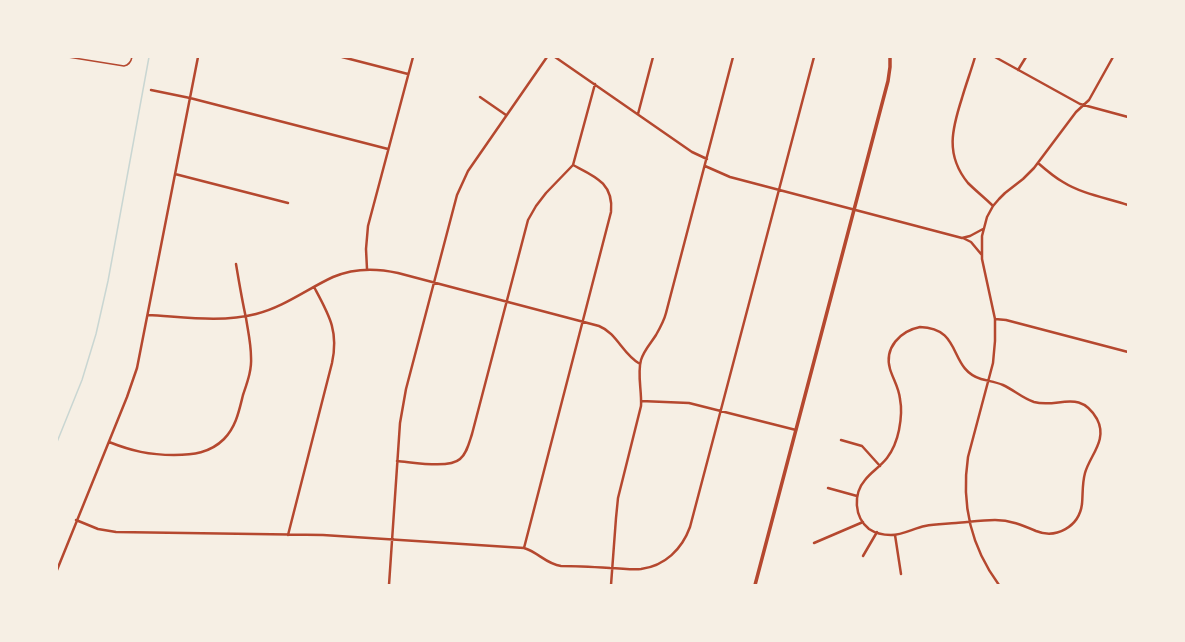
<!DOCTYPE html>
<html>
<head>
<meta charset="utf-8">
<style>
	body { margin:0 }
	#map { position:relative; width:1185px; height:642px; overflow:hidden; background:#f6efe4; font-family:"DM Sans",sans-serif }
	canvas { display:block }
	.frame { position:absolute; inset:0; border:58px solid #f6efe4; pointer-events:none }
</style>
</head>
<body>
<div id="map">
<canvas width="1185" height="642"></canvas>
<div class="frame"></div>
</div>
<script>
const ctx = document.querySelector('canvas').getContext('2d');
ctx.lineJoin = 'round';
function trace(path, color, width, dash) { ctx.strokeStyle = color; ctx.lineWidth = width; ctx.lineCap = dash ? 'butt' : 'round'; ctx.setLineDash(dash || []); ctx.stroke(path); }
trace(new Path2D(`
	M57 442 82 380 96 334 108 281 149 57`), '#c9d6d2', 1.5);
trace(new Path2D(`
	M68 57 124 66C129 65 131 62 132 57`), '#b5482f', 1.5);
trace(new Path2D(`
	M342 57 408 74
	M555 57 692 152 707 159
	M975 57C971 71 966 84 962 98 952 129 945 155 968 183 976 191 985 198 993 206
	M995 57 1080 104 1128 117
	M1018 70 1026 57
	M151 90 190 98 388 149
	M480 97 506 115
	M638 114 653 57
	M1038 163C1046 170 1054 177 1063 182 1082 194 1107 198 1128 205
	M705 166 730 177 962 238 970 236 983 229
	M175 174 288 203
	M963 238 971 242 981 254
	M367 269 366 249 368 226 413 57
	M148 315C184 317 221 323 256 314 284 307 307 289 333 277 354 268 376 268 398 273L599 326C617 333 623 355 640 364
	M995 319 1006 320 1128 352
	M920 327C963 328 948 369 981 379 988 381 996 382 1003 385 1014 390 1022 398 1034 402 1058 409 1079 388 1097 419 1108 440 1090 455 1085 473 1082 484 1083 494 1082 504 1079 527 1056 539 1036 531 1022 525 1010 520 995 520 982 520 969 522 956 523 946 524 935 524 925 526 914 528 903 535 891 535 884 535 875 533 869 529 854 517 853 494 865 480 871 472 880 467 887 458 893 450 897 440 899 430 901 420 902 409 900 399 899 388 893 379 890 369 884 348 900 331 920 327Z
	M641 401 689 403 796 430
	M841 440 862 446 880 466
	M109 442C132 451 149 455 174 455 193 455 210 453 224 439 236 427 239 411 243 395 247 383 252 370 251 357 251 344 248 331 246 318 242 300 239 282 236 264
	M397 461C412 462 449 469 460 459 467 453 469 443 472 434L528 220 536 206 546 193 573 165 595 84
	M828 488 857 496
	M76 520 98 529 116 532 323 535 524 548C538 552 546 564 561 566 578 566 594 567 610 568 621 568 631 570 641 569 665 566 682 549 690 527L814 57
	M288 535 332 363C339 331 329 315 314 287
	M895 535 901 574
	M814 543 863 522
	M524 548 611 212C614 183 594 176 573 165
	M863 556 877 532
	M57 570 127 397 137 368 198 57
	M389 585 400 423 406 389 457 195 468 171 547 57
	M611 585 616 518 618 498 641 406C642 391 637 374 641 360 644 350 651 343 656 335 660 328 664 321 666 313L733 57
	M999 585C971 547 961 504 968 457L993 363 995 341V319L982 259V236L987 217 993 206 999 199 1005 193 1023 179 1034 168 1076 112 1089 100 1113 57`), '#b5482f', 2.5);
trace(new Path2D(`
	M755 585 888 81 890 67V57`), '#b5482f', 3.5);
</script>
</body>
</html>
